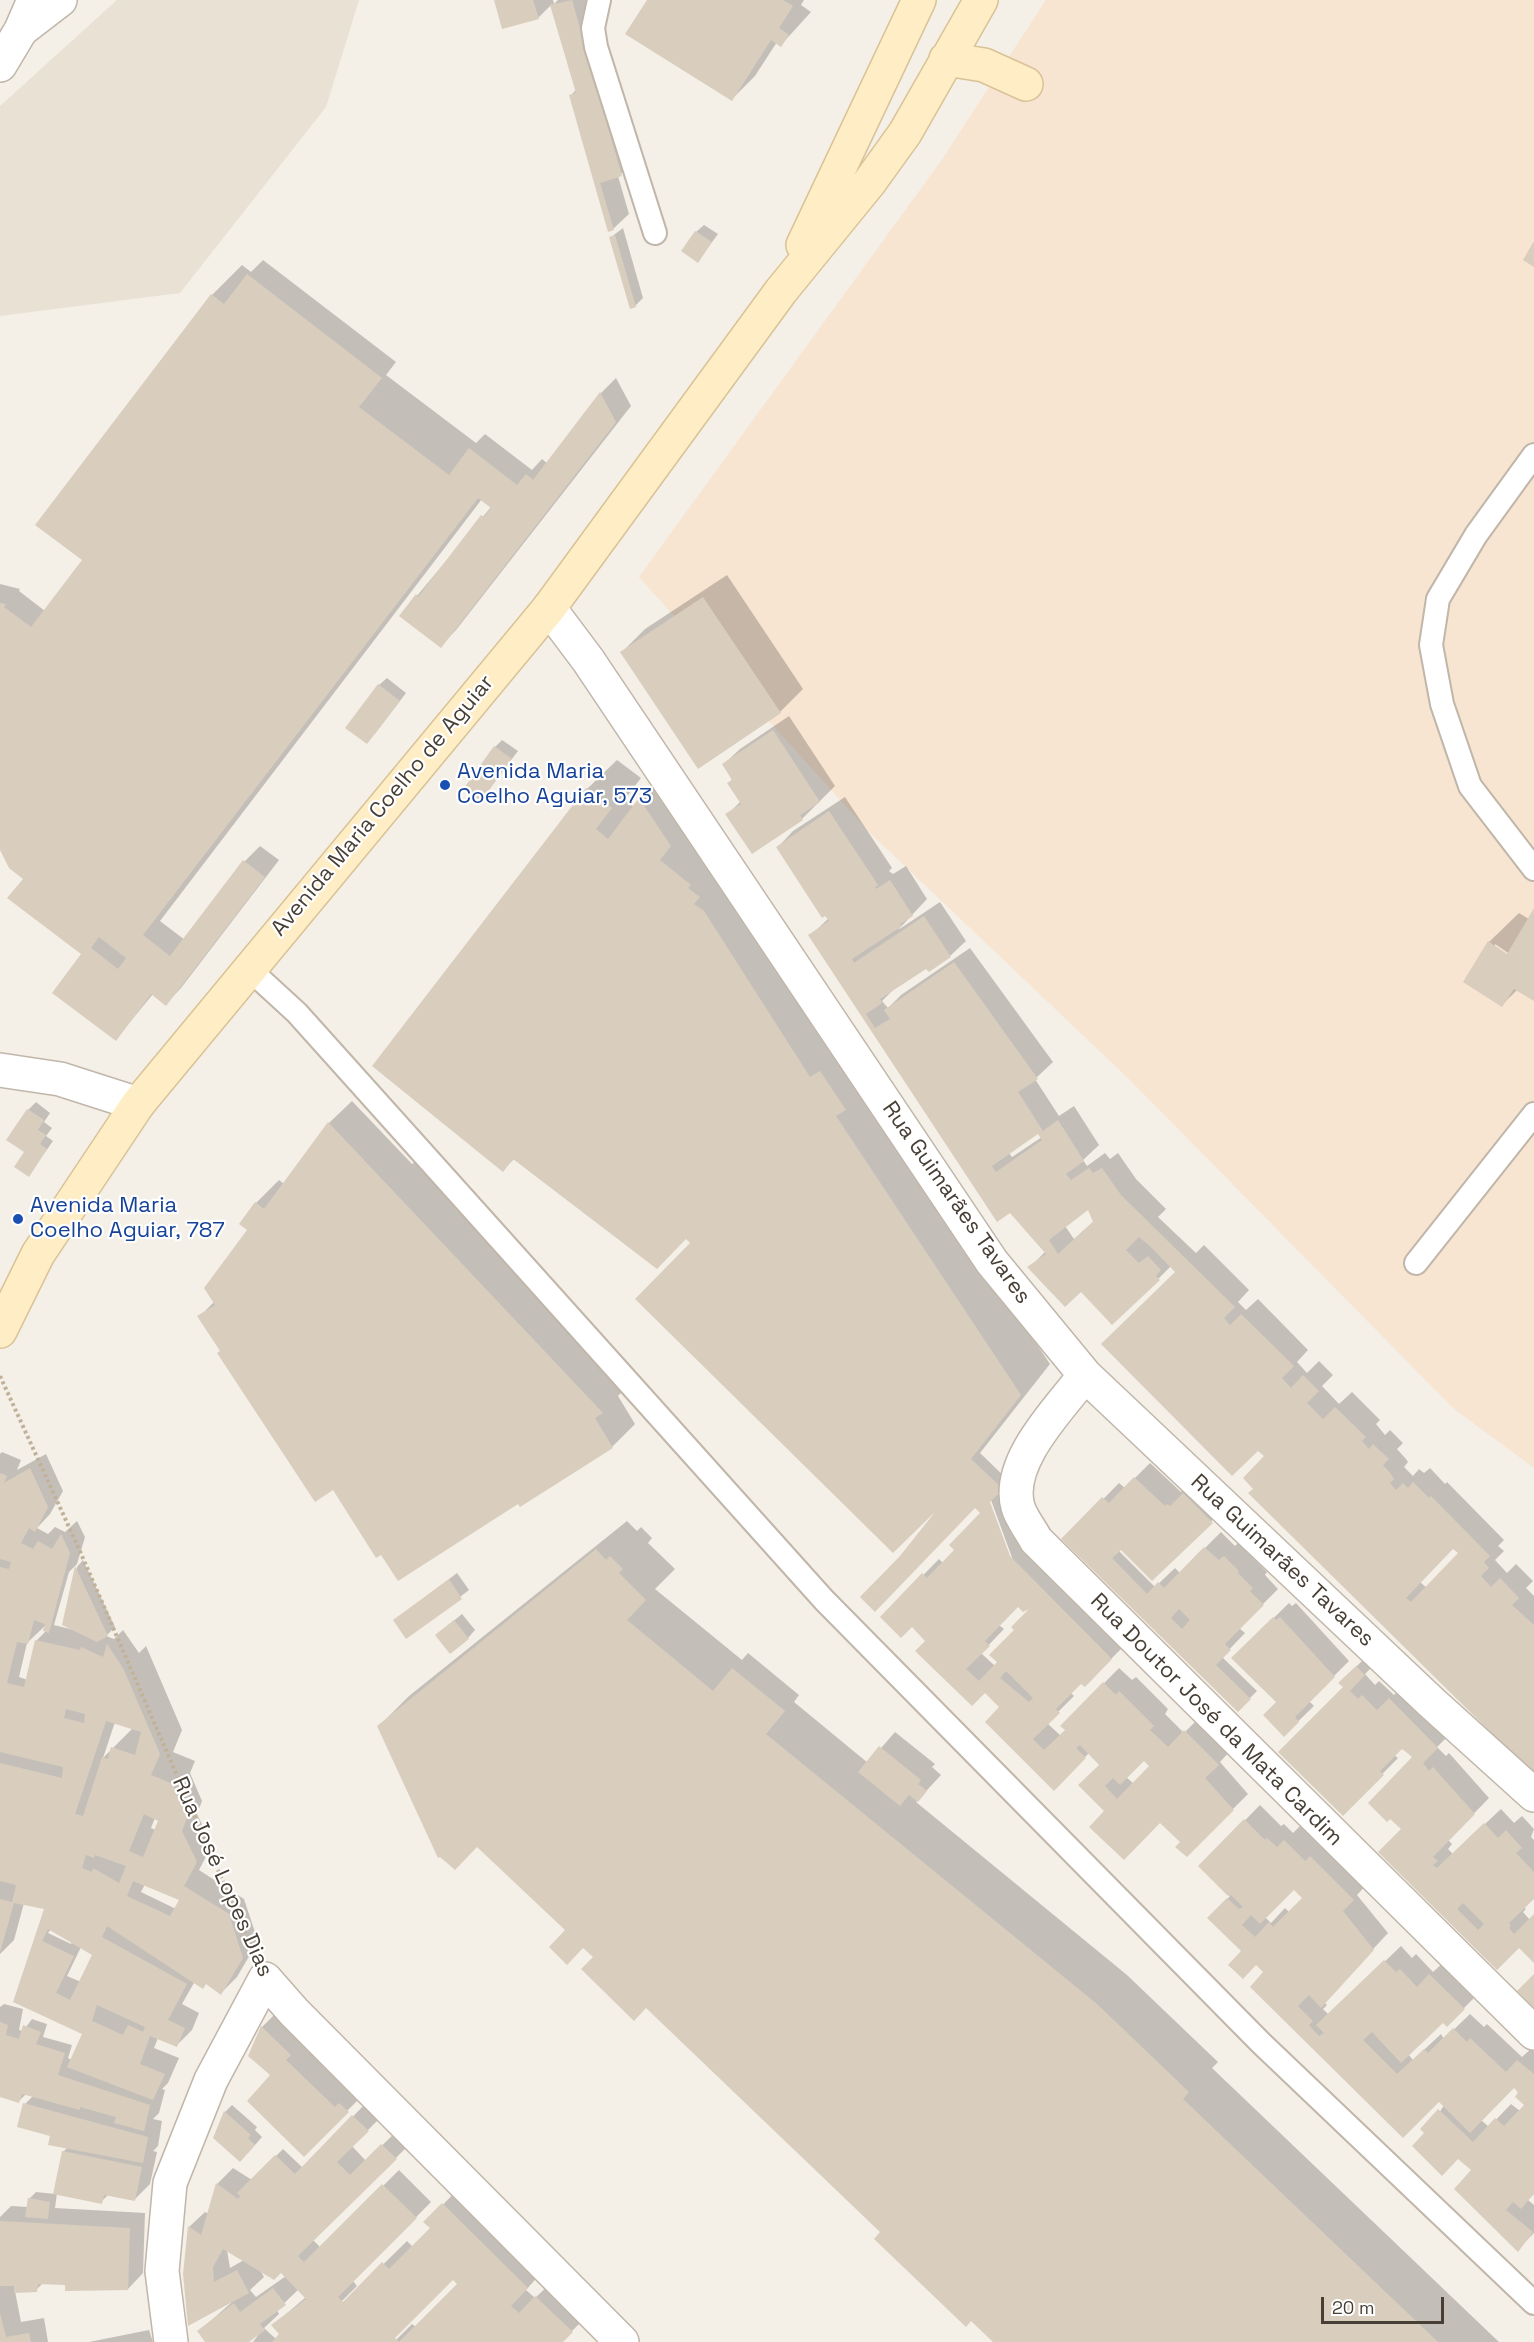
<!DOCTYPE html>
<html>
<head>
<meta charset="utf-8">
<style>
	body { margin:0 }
	#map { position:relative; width:1534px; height:2342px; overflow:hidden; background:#f4efe7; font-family:"Space Grotesk",sans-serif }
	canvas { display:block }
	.scale { position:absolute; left:1321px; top:2297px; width:123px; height:27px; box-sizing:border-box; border:3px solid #473f35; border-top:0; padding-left:8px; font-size:18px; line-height:21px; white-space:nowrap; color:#473f35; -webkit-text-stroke:4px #fff; paint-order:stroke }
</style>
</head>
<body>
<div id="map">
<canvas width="1534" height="2342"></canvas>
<div class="scale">20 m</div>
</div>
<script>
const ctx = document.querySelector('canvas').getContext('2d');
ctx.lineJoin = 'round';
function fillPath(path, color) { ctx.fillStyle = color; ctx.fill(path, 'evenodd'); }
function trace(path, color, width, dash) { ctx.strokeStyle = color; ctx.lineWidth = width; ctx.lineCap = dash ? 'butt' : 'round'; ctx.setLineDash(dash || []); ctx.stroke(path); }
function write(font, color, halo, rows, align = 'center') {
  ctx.font = font + ' "Space Grotesk",sans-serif'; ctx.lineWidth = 4.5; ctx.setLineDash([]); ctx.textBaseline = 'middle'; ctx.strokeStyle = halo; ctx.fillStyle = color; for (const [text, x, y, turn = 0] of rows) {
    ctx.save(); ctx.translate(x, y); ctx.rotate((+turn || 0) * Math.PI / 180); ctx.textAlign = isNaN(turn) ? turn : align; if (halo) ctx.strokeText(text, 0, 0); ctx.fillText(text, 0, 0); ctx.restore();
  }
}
fillPath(new Path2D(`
	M117 0H359L326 107 180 293 0 316V106Z`), '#e8e1d4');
fillPath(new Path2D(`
	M1046 0H1534V1468L1453 1408 1130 1080 868 831 639 577 941 161Z`), '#f7e4d1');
fillPath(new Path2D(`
	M495 0H553L554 4 558 0H591L637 160 618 176 629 214 613 229 570 96 577 89 552 4 538 18Z
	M648 0H804L801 5 811 12 781 45 777 42 755 76 732 99Z
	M704 225 718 234 698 261 696 232Z
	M623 228 643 298 635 306 611 237Z
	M263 260 396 362 386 375 476 443 485 434 532 470 542 459 548 464 601 393 616 378 631 406 456 630 441 646 401 615 491 507 482 499 160 921 185 940 245 861 260 846 279 860 181 988 166 1004 153 994 116 1039 83 954 0 847V584L20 589 19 591 45 611 84 560 37 525 212 295 242 265 251 272Z
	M727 575 803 689 780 712 622 652 645 629Z
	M387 678 406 693 374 735 379 685Z
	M789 716 835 786 802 819 752 852 727 815 741 801 729 783 733 778 724 764 740 749Z
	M502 740 518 751 481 799 495 747Z
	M617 760 641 778 625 799 634 807 670 770 860 1079 1050 1364 980 1453 1009 1481 997 1494 999 1496 1006 1489 1127 1643 1085 1685 1081 1682 1071 1693 1074 1696 1047 1723 1061 1736 1067 1730 1062 1726 1119 1668 1132 1680 1136 1677 1168 1709 1165 1714 1184 1733 1201 1716 1233 1748 1220 1762 1248 1794 1187 1855 1182 1842 1160 1821 1115 1803 1104 1809 1101 1765 1089 1753 1054 1788 1001 1707 912 1625 882 1617 939 1559 944 1564 957 1550 982 1513 975 1507 941 1506 686 1238 514 1159 503 1170 587 789ZM991 1500 1014 1563 1012 1564 989 1502ZM1018 1605H1035L995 1666 981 1653 1004 1629 999 1625ZM1144 1759 1152 1766 1134 1784 1126 1777Z
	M845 797 892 868 889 871 893 874 906 866 927 899 898 930 940 902 966 941 950 956 926 967 897 986 882 1001 888 1008 901 995 970 948 1053 1062 1035 1079 1059 1116 1074 1106 1099 1145 1083 1160 1087 1166 1105 1153 1110 1159 1118 1153 1136 1179 1166 1209 1158 1217 1196 1253 1204 1245 1249 1290 1238 1302 1246 1310 1258 1299 1308 1350 1297 1362 1307 1373 1319 1361 1333 1375 1322 1386 1339 1404 1352 1392 1380 1420 1376 1424 1385 1435 1390 1430 1403 1443 1397 1449 1406 1459 1408 1462 1404 1467 1413 1476 1419 1469 1424 1473 1430 1468 1445 1484 1447 1482 1504 1540 1498 1546 1504 1551 1495 1560 1507 1573 1516 1564 1533 1581 1526 1588 1534 1596V1772L1255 1488 1266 1456 1177 1272 1171 1266 1158 1279 1081 1290 1030 1267 1046 1251 1010 1211 997 1219 810 936 829 918 778 847 793 831ZM1038 1132 1042 1137 1012 1157 1009 1153ZM1088 1208 1094 1221 1074 1239 1065 1226ZM1454 1547 1461 1553 1427 1588 1420 1582Z
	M1534 911V999L1518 989 1502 1005 1489 942 1519 913 1529 919ZM1495 944 1514 957 1512 959 1495 948Z
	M352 1101 412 1164 421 1158 631 1382 618 1396 635 1424 612 1447 383 1555 334 1488 221 1351 199 1317 215 1301 249 1230 256 1203 279 1180 284 1184 329 1123Z
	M36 1102 50 1113 44 1122 52 1128 46 1136 53 1141 29 1175 26 1151 28 1110Z
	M2 1452 21 1460 17 1470 46 1454 63 1491 50 1514 37 1528 48 1534 55 1527 65 1532 77 1521 85 1537 77 1564 69 1572 54 1625 74 1630 64 1624 77 1567 83 1560 115 1627 106 1636 114 1639 123 1630 139 1653 146 1646 182 1730 173 1752 195 1761 190 1773 202 1801 197 1814 212 1845 199 1870 244 1899 258 1941 237 1977 221 1993 206 1983 195 1981 182 2004 199 2013 192 2030 176 2046 158 2038 154 2048 179 2058 168 2083 162 2089 165 2090 159 2113 153 2119 162 2121 158 2146 153 2151 157 2152 150 2184 135 2199 109 2194 101 2202 57 2193 55 2208 145 2213 143 2273 128 2289 44 2282 36 2290 15 2291 21 2322 44 2318 48 2342H0V2217L11 2206 28 2207 29 2199 36 2192 55 2194 63 2152 68 2147 52 2135 25 2104 33 2096 26 2094 19 2101 0 2096V2007L4 2004 23 2009 19 2030 23 2031 32 2019 47 2024 43 2037 72 2045 68 2058 72 2060 84 2033 14 2001 46 1908 24 1903 14 1940 0 1954V1454ZM47 1624V1630L37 1640 28 1680 19 1677 27 1643ZM115 1722 133 1728 103 1758ZM155 1818 160 1820 156 1830 151 1828ZM145 1884 181 1899 176 1909 141 1892ZM51 1929 72 1942 71 1944 48 1933ZM81 1947 93 1954 81 1982 67 1976Z
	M1150 1463 1181 1492 1183 1489 1227 1506 1152 1579 1121 1548 1118 1550 1155 1587 1175 1568 1180 1573 1221 1532 1235 1546 1240 1541 1254 1555 1252 1557 1267 1572 1265 1575 1278 1589 1239 1628 1245 1633 1222 1657 1257 1691 1238 1710 1064 1539 1119 1483 1125 1488Z
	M627 1521 637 1531 641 1527 652 1538 648 1543 675 1569 655 1589 742 1660 748 1653 799 1695 794 1702 868 1763 895 1732 935 1764 932 1767 941 1775 916 1802 1127 1975 1218 2062 1212 2068 1499 2342H995L567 1930 379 1726 409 1696Z
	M457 1573 469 1590 407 1637 395 1620Z
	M1289 1603 1292 1606 1296 1603 1349 1661 1309 1701 1314 1706 1284 1735 1278 1702 1233 1658Z
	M462 1614 475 1630 468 1638 445 1628Z
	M1372 1651 1380 1659 1365 1674 1375 1685 1379 1681 1394 1695 1405 1684 1452 1732 1437 1747 1446 1756 1449 1753 1489 1798 1448 1840 1452 1844 1448 1849 1453 1854 1501 1809 1514 1823 1522 1816 1534 1829 1531 1837 1534 1840V1897L1523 1907 1526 1909 1523 1912 1530 1920 1534 1916V1960L1519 1946 1497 1968 1403 1829 1414 1757 1402 1747 1394 1755 1398 1758 1343 1814 1345 1687 1340 1683Z
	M1260 1805 1281 1826 1284 1824 1293 1833 1300 1826 1321 1847 1326 1842 1368 1883 1357 1895 1388 1933 1324 2002 1327 2005 1323 2009 1329 2015 1401 1946 1412 1958 1416 1954 1433 1972 1446 1960 1479 1993 1447 2025 1443 2021 1408 2054 1413 2060 1441 2034 1444 2039 1470 2014 1484 2027 1487 2024 1522 2057 1534 2046V2194L1528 2200 1534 2205V2233L1518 2249 1473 2170 1427 2133 1444 2105 1439 2100 1403 2136 1252 1987 1265 1972 1209 1918 1230 1896 1200 1866ZM1294 1888 1305 1898 1290 1913 1285 1908 1271 1923 1265 1917ZM1514 2086 1526 2105 1520 2111 1511 2104 1489 2127 1481 2120Z
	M277 2012 305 2038 301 2043 351 2092 363 2095 304 2154 272 2074 250 2056 262 2027Z
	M368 2101 383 2115 352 2146 366 2161 398 2130 411 2143 313 2240 321 2248 399 2170 431 2202 353 2281 357 2286 336 2307 338 2309 407 2241 413 2247 432 2228 426 2222 466 2181 542 2272 526 2290 535 2298 552 2282 587 2316 561 2342H394L412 2324 416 2327 459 2284 453 2278 389 2342H253L262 2330 246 2342H207L199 2331 231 2303 185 2274 189 2227 205 2212 209 2214 218 2183 233 2168 252 2180 283 2149 303 2168ZM227 2250 244 2260 230 2268ZM260 2270 281 2271 286 2276 256 2297 250 2290 264 2277ZM299 2289 306 2297 273 2325 281 2334 276 2339 264 2328 279 2314 277 2310Z
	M232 2105 257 2127 255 2130 262 2137 248 2153 215 2138 225 2112Z
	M149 2330 153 2342H89Z`), '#0003');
fillPath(new Path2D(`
	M494 0H533L539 19 502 29Z
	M572 0 622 176 600 183 614 230 608 232 569 95 576 93 550 5Z
	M647 0H783L793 6 779 28 789 35 781 47 771 40 732 101 625 34Z
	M695 231 712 242 698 263 681 251Z
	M615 235 636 307 630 309 609 237Z
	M1534 241V267L1523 260Z
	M247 274 382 378 359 407 449 475 469 448 517 485 526 474 533 480 600 392 616 422 441 648 399 616 416 594 418 597 481 515 484 517 491 508 478 498 143 935 170 956 243 860 265 877 166 1006 151 994 116 1041 52 993 81 954 7 898 23 879 9 868 0 850V603L6 604 4 607 31 627 82 560 35 525 211 294 224 304ZM99 937 126 958 118 969 91 948Z
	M703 597 781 713 698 769 620 652Z
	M378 684 400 701 367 744 345 728Z
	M773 730 820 802 800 815 803 820 752 854 725 814 741 804 727 783 732 780 722 764Z
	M494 746 512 759 481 801 464 788Z
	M586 788 612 808 596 829 608 839 639 798 671 846 660 860 691 885 688 888 700 897 694 904 704 911 810 1077 820 1071 846 1110 836 1116 1021 1395 971 1459 1003 1489 990 1502 1010 1556 1112 1659 1085 1687 1081 1684 1056 1709 1060 1713 1033 1739 1044 1750 1065 1730 1060 1726 1103 1682 1116 1695 1119 1691 1154 1726 1150 1730 1168 1747 1184 1730 1219 1765 1205 1778 1234 1810 1187 1857 1175 1847 1180 1842 1160 1823 1124 1860 1089 1827 1104 1811 1078 1785 1099 1765 1080 1745 1076 1748 1086 1758 1054 1791 985 1722 999 1707 985 1693 972 1706 915 1651 925 1641 912 1627 901 1638 880 1617 922 1573 927 1578 954 1550 949 1545 980 1513 975 1508 875 1612 860 1597 900 1556 935 1512 893 1553 635 1299 690 1243 686 1239 657 1269 513 1159 503 1172 372 1066ZM1018 1607 1023 1612 1029 1609 1011 1627 1014 1630 989 1655 997 1662 979 1681 966 1669 990 1646 985 1641ZM1006 1671 1033 1698 1029 1702 1000 1678ZM1144 1761 1149 1766 1117 1799 1105 1786 1113 1778 1120 1785Z
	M829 811 878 885 875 887 876 889 890 880 913 916 900 924 902 926 852 959 854 963 924 916 951 957 929 972 926 969 880 999 882 1003 866 1014 875 1028 890 1019 884 1010 954 962 1038 1079 1018 1092 1043 1131 1058 1120 1084 1161 1066 1174 1071 1180 1089 1168 1093 1173 1102 1168 1121 1195 1235 1307 1224 1318 1230 1325 1241 1314 1294 1366 1282 1378 1291 1388 1303 1375 1319 1391 1307 1403 1323 1419 1335 1407 1366 1437 1362 1441 1369 1449 1373 1444 1389 1459 1383 1465 1391 1474 1394 1479 1390 1483 1396 1490 1403 1483 1408 1488 1413 1482 1429 1498 1431 1496 1490 1556 1484 1562 1489 1568 1481 1576 1491 1587 1500 1578 1519 1598 1512 1605 1534 1625V1775L1248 1493 1253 1489 1243 1478 1264 1456 1258 1451 1232 1476 1101 1344 1175 1272 1151 1247 1139 1237 1126 1250 1139 1263 1148 1256 1161 1270 1156 1276 1160 1280 1112 1325 1081 1292 1065 1307 1027 1267 1046 1254 1010 1213 997 1222 808 935 829 921 825 916 822 918 776 847ZM1038 1134 1042 1140 996 1172 992 1166ZM1088 1210 1093 1222 1058 1254 1049 1240ZM1453 1549 1458 1553 1411 1602 1406 1598Z
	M1534 908V1001L1514 989 1502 1007 1463 982 1488 941 1507 954Z
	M27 1109 44 1120 38 1130 46 1135 40 1144 47 1149 29 1177 14 1167 24 1152 6 1140Z
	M328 1122 603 1413 595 1418 613 1448 520 1507 518 1504 398 1581 381 1555 376 1558 333 1490 315 1502 217 1353 220 1351 197 1316 215 1305 204 1288 247 1230 239 1224 255 1202 264 1209Z
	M30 1468 48 1507 35 1532 29 1528 21 1543 33 1549 38 1541 52 1549 61 1534 70 1553 49 1633 43 1631 45 1624 34 1620 28 1644 17 1642 7 1683 24 1687 35 1640 80 1650 81 1647 103 1657 107 1644 123 1668 160 1754 151 1775 173 1784 187 1818 182 1831 197 1862 184 1886 229 1914 243 1958 221 1995 206 1984 203 1989 107 1926 102 1937 187 1984 168 2020 185 2028 177 2047 150 2036 140 2064 165 2074 153 2100 67 2067 82 2034 13 2002 44 1909 14 1903 0 1952V1899L12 1902 16 1885 0 1881V1763L62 1778 63 1767 0 1752V1567L9 1569 11 1562 0 1559V1473L7 1476 4 1483ZM66 1709 85 1714 84 1723 64 1718ZM106 1721 141 1732 135 1755 111 1747 108 1759 102 1757 83 1816 75 1814ZM144 1814 158 1821 143 1857 129 1851ZM86 1855 94 1858 95 1855 126 1866 119 1883 93 1868 92 1872 82 1868ZM133 1881 179 1900 170 1916 127 1896ZM48 1929 92 1955 70 2000 56 1993 74 1956 42 1941ZM97 2005 145 2027 143 2032 128 2025 123 2035 92 2021Z
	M1134 1477 1165 1506 1167 1504 1170 1506 1183 1493 1213 1523 1152 1581 1121 1550 1112 1558 1147 1594 1158 1582 1164 1588 1204 1547 1219 1560 1224 1556 1239 1571 1238 1573 1253 1588 1250 1591 1264 1605 1225 1644 1231 1650 1216 1665 1251 1699 1238 1712 1061 1539 1102 1497 1109 1503ZM1179 1609 1190 1620 1182 1629 1171 1618Z
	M596 1549 606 1560 610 1556 623 1569 619 1573 646 1600 627 1620 713 1691 732 1668 785 1711 766 1734 1097 2004 1189 2092 1183 2099 1438 2342H993L971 2321 966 2327 874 2239 880 2232 646 2008 634 2021 581 1969 593 1957 583 1948 567 1965 549 1947 565 1930 477 1847 455 1870 440 1857 438 1858 377 1726Z
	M75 1566 108 1636 97 1642 62 1625Z
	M449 1579 462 1599 406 1639 393 1620Z
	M1273 1617 1276 1620 1280 1617 1335 1677 1295 1717 1299 1722 1284 1737 1263 1715 1276 1702 1231 1658Z
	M454 1620 469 1639 450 1654 435 1635Z
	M1356 1666 1365 1675 1350 1691 1358 1699 1362 1695 1377 1710 1389 1698 1438 1748 1423 1763 1429 1771 1433 1767 1475 1814 1433 1857 1438 1861 1433 1865 1437 1868 1484 1823 1498 1838 1506 1830 1522 1848 1516 1853 1534 1872V1899L1509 1923 1511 1926 1509 1928 1514 1934 1534 1914V1963L1519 1948 1497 1970 1378 1852 1401 1829 1390 1819 1387 1822 1368 1803 1412 1757 1406 1752 1402 1749 1380 1771 1384 1775 1343 1816 1278 1752 1343 1687 1338 1683ZM1463 1903 1484 1924 1478 1930 1457 1909Z
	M879 1746 921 1780 918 1784 927 1791 918 1802 909 1795 900 1806 858 1772Z
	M1244 1819 1265 1840 1267 1838 1277 1847 1284 1840 1305 1861 1310 1856 1354 1900 1343 1911 1374 1950 1321 2008 1309 1995 1298 2006 1313 2021 1309 2025 1319 2036 1324 2033 1316 2025 1384 1960 1396 1972 1400 1969 1417 1987 1429 1974 1465 2009 1447 2027 1443 2023 1401 2063 1372 2032 1363 2040 1397 2074 1424 2049 1428 2053 1453 2028 1467 2042 1470 2038 1506 2072 1517 2060 1534 2074V2193L1521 2209 1513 2202 1506 2210 1533 2232 1518 2252 1454 2189 1471 2170 1458 2159 1442 2176 1412 2146 1424 2133 1420 2129 1438 2109 1473 2142 1495 2118 1504 2126 1524 2105 1515 2097 1518 2092 1514 2088 1470 2133 1439 2102 1403 2138 1250 1987 1263 1972 1256 1965 1243 1979 1228 1965 1241 1951 1207 1918 1227 1898 1239 1909 1243 1907 1230 1894 1228 1896 1198 1866ZM1294 1890 1302 1898 1273 1927 1269 1922 1255 1937 1242 1925 1251 1915 1260 1924Z
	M1534 1974V2008L1517 1991Z
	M0 2022 8 2025 6 2035 19 2039 23 2025 41 2032 36 2044 65 2053 58 2075 150 2105 144 2131 114 2123 116 2117 80 2107V2110L22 2094 19 2103 0 2097Z
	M261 2026 291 2055 286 2060 335 2107 339 2103 349 2112 304 2157 247 2101 270 2075 248 2056Z
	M23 2103 148 2137 143 2163 48 2145 50 2136 17 2127Z
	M224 2111 251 2135 248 2138 255 2145 240 2162 213 2138Z
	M352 2115 369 2131 337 2162 350 2175 381 2144 397 2159 298 2256 304 2262 382 2184 417 2218 338 2297 343 2302 382 2262 389 2269 430 2228 423 2222 442 2203 528 2288 511 2306 519 2313 535 2296 573 2332 563 2342H272L279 2334 271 2325 306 2299 281 2273 274 2280 223 2249 213 2267 214 2282 237 2270 249 2293 188 2326 183 2274 188 2226 201 2235 216 2183 238 2199 240 2196 237 2193 275 2155 295 2174ZM453 2280 457 2284 399 2342 395 2338Z
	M62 2151 142 2167 135 2201 104 2195 102 2204 53 2194Z
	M28 2198 50 2202 48 2219 25 2217Z
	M0 2221 130 2228 128 2290 65 2291V2285L38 2284 37 2292 14 2293V2286H0Z
	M273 2288 286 2305 260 2324 265 2330 249 2342H205L197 2331 234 2303 240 2312Z
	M0 2313 6 2337 29 2333 31 2342H0Z`), '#d9cdbe');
const service = new Path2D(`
	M599 0 593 28 596 47 655 233
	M1534 455 1476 535 1438 599 1431 645 1442 704 1470 786 1534 869
	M248 968 297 1013 824 1600 1261 2043 1534 2303
	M1416 1263 1534 1114`);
const minor = new Path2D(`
	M21 30 60 0
	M0 65 21 30 34 0
	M549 608 588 660 992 1262 1085 1375 1431 1702 1534 1795
	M0 1070 60 1079 138 1104
	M1085 1375C1060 1408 1005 1462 1018 1507 1021 1518 1031 1530 1036 1540L1534 2033
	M171 2342 162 2271 170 2183 211 2080 265 1979 294 2012 622 2342`);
const secondary = new Path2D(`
	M946 59 984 65 1026 84
	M803 245 919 0
	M0 1331 38 1254 138 1104 549 608 781 291 869 183 905 133 981 0`);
trace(service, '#c0b6a9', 26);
trace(minor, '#c0b6a9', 36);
trace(secondary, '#d9c396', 36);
trace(new Path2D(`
	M0 1376 79 1549 250 1944`), '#c2b199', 4, [3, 3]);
trace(service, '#fff', 22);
trace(minor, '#fff', 33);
trace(secondary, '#ffedc5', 33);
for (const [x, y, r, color] of [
	[445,785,6,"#1a4fb4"],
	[18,1219,6,"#1a4fb4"]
]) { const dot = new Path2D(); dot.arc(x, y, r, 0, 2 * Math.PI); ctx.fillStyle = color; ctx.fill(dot); trace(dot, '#fff', 2); }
write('22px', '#164399', '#fff', [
	["Avenida Maria",457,772],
	["Coelho Aguiar, 573",457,797],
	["Avenida Maria",30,1206],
	["Coelho Aguiar, 787",30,1231]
], 'left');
write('22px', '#473f35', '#fff', [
	["Avenida Maria Coelho de Aguiar",383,806,-50],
	["Rua Guimarães Tavares",956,1203,55],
	["Rua Guimarães Tavares",1282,1561,43],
	["Rua Doutor José da Mata Cardim",1216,1720,45],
	["Rua José Lopes Dias",222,1877,66]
]);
</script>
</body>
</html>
